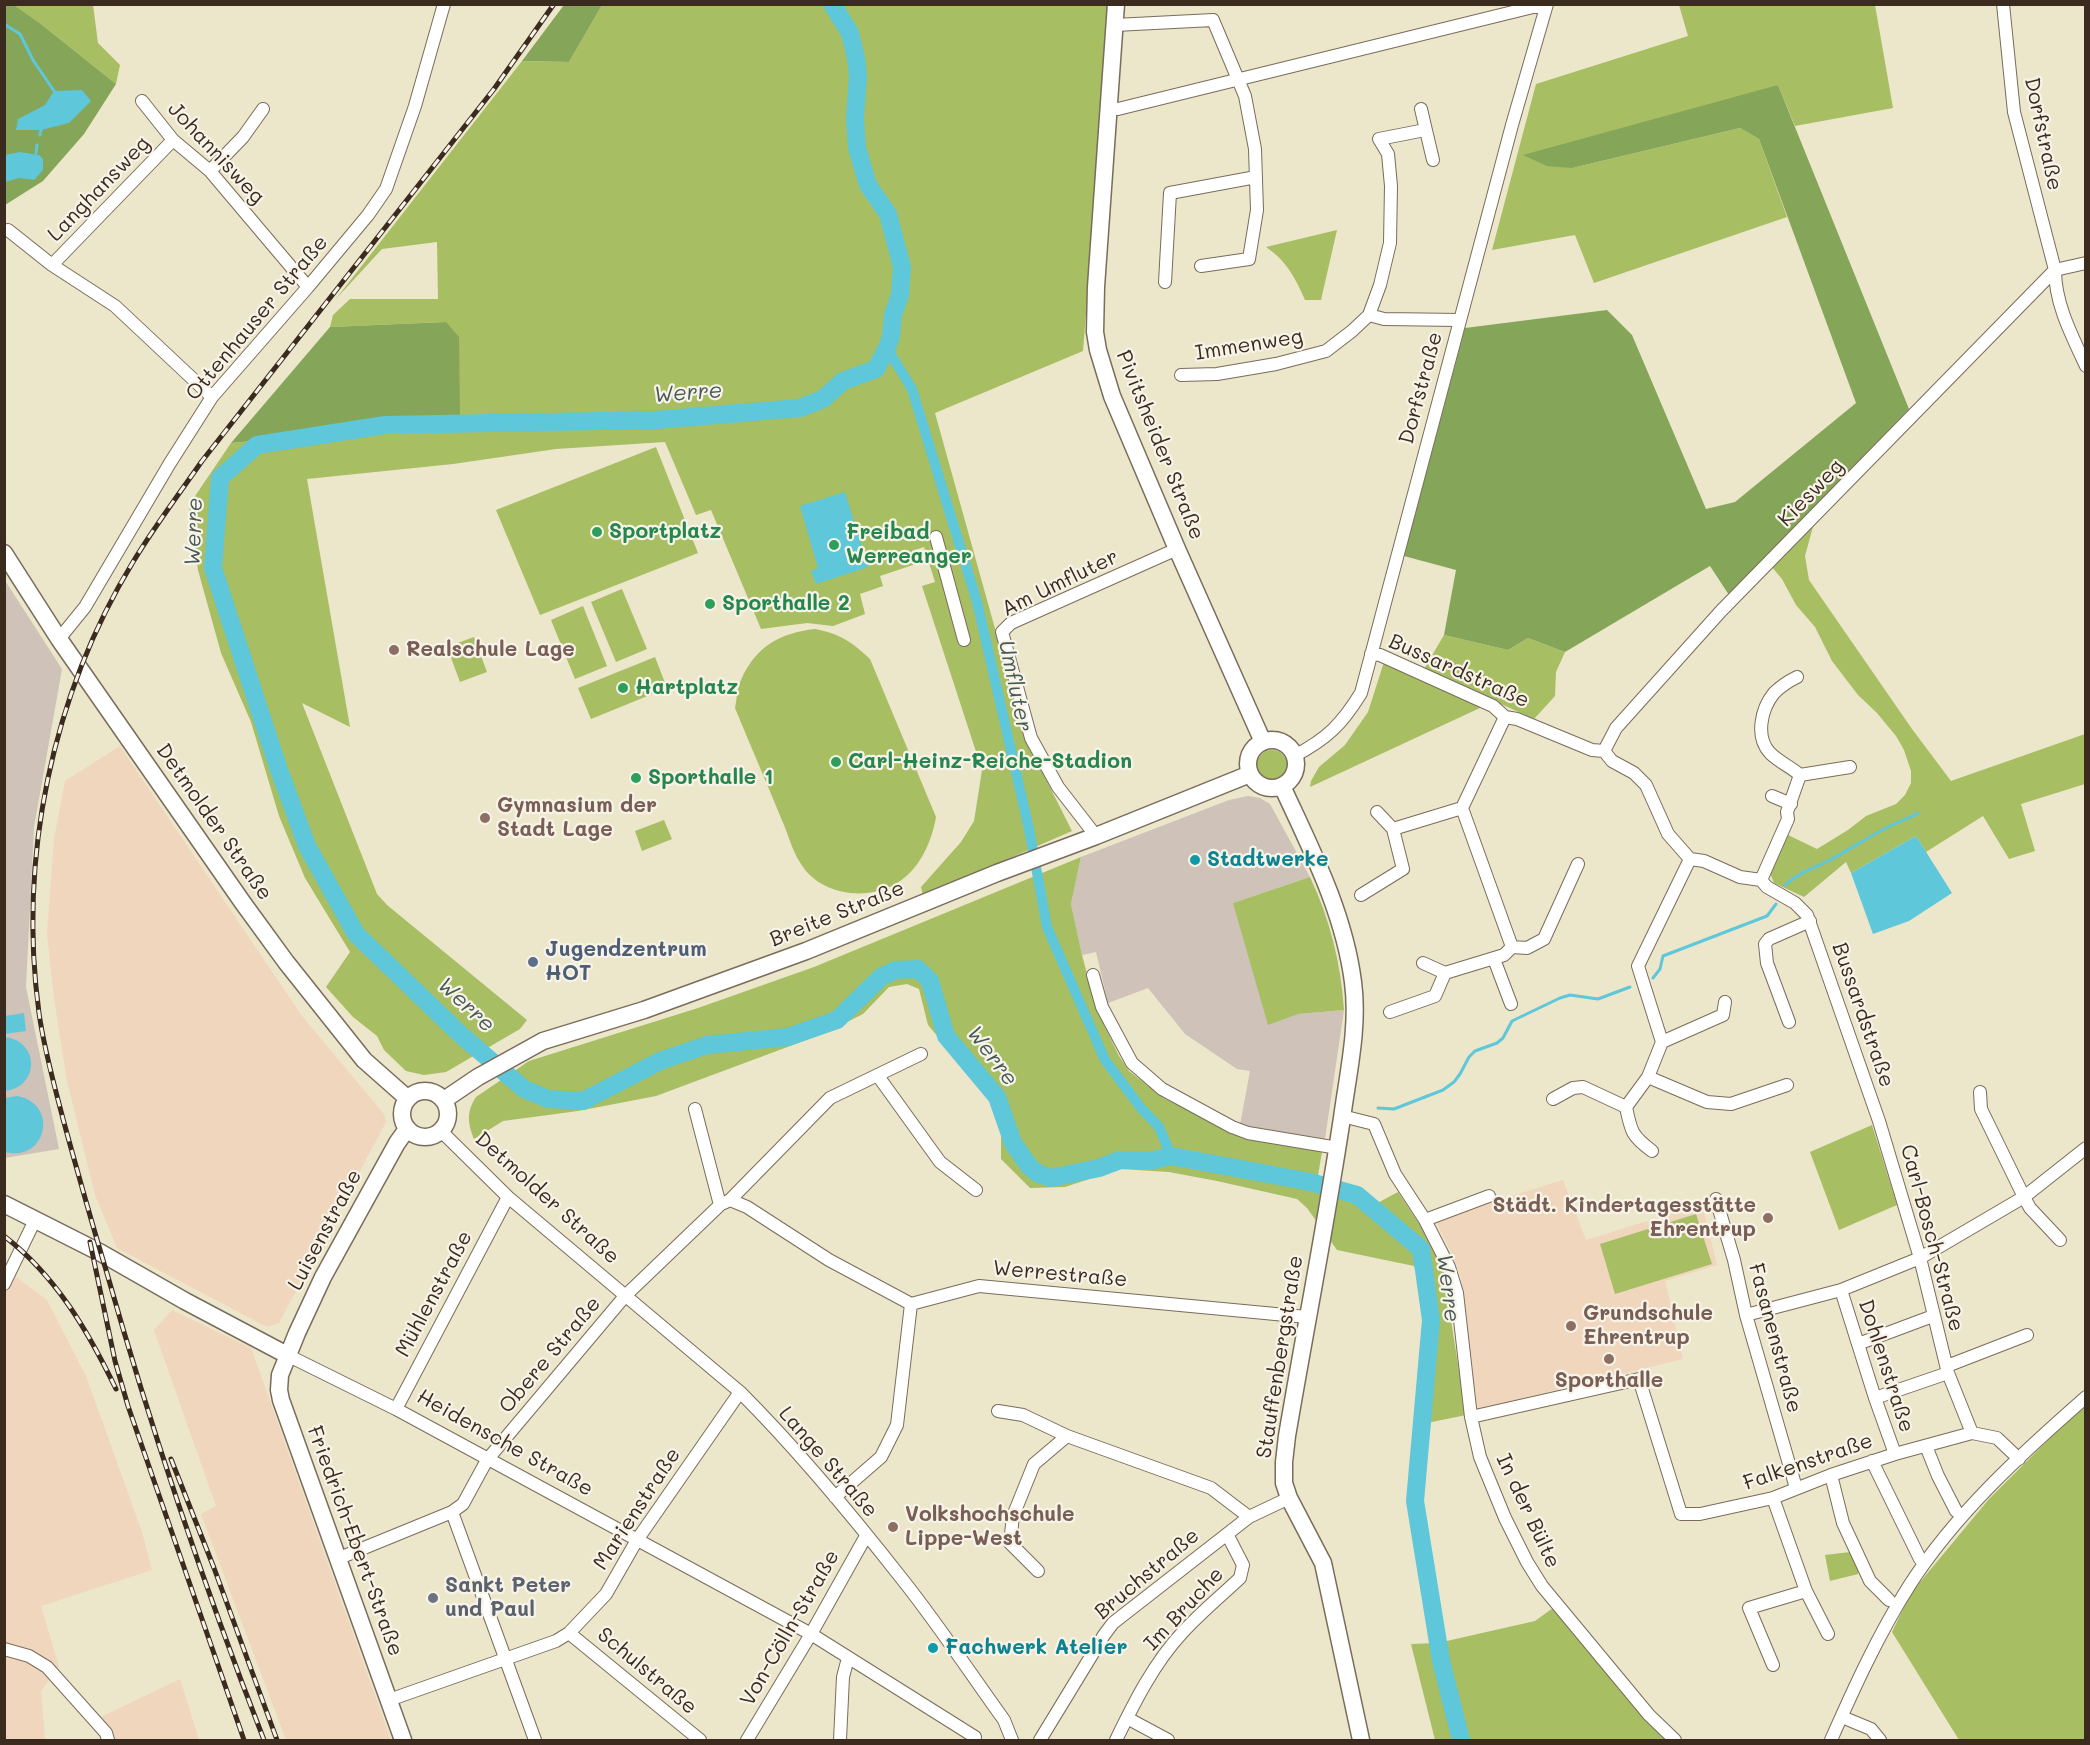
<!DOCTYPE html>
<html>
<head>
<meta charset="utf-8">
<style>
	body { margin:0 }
	#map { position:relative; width:2090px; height:1745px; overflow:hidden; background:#ece6cb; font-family:Mali,sans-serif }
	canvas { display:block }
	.frame { position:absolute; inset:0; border:6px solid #3b2a1e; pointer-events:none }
</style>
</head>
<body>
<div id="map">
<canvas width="2090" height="1745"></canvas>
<div class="frame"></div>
</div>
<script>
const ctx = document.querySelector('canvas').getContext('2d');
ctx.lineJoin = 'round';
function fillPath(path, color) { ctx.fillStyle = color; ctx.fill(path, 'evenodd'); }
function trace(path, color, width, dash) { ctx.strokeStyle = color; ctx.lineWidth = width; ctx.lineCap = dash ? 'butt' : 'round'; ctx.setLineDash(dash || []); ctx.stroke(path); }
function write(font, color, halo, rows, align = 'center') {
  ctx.font = font + ' Mali,sans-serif'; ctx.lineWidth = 4.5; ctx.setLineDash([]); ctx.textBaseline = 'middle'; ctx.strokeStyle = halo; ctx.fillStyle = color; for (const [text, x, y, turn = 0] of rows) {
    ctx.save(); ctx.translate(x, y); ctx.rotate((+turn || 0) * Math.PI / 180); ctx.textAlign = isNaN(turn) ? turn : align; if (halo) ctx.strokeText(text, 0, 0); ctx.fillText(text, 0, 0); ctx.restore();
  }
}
fillPath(new Path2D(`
	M120 746 302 1016 384 1114 386 1122 279 1323 267 1327 117 1248 95 1195 67 1081 54 999 47 934 54 839 65 781Z
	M1563 1180 1586 1240 1702 1204 1717 1265 1665 1281 1683 1359 1475 1410 1461 1278 1451 1252 1435 1220Z
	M4 1268 47 1300 86 1376 142 1532 152 1570 41 1606 59 1667 41 1691 45 1740H5Z
	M172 1310 251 1348 391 1740H286L201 1514 216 1506 154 1330Z
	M180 1679 199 1740H113L101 1717Z`), '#f0d6bc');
fillPath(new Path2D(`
	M4 579 62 669 34 827 26 987 59 1149 5 1158Z
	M1248 796 1260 798 1270 804 1310 877 1233 903 1298 1014 1344 1010 1325 1139 1240 1125 1250 1071 1237 1069 1185 1034 1148 988 1108 1003 1096 952 1082 955 1071 904 1081 857 1229 800Z`), '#cec2b9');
fillPath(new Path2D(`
	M12 5H93L98 43 120 65 116 84 41 24Z
	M602 5H1111L1083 351 935 413 1026 740 1072 831 923 896 921 887 961 842 974 821 982 770 922 586 935 582 924 547 912 551 916 564 880 576 883 586 860 594 865 614 833 626 807 623 761 629 711 510 696 515 665 442 556 449 453 464 307 479 350 727 302 703 377 894 387 905 527 1020 520 1029 446 1072 424 1075 406 1071 384 1050 377 1036 353 1017 326 987 350 952 305 878 279 816 251 722 221 653 198 570 189 505 231 443 383 429 419 421 460 418 446 322 330 327 333 315 350 299H438L437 242 382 249 335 300 522 61 569 62Z
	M1679 5H1875L1893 108 1795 126 1778 85 1572 168 1740 128 1759 139 1787 217 1594 283 1575 235 1492 250 1536 84 1688 36Z
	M1337 230 1321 300H1305C1296 279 1286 260 1266 247Z
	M656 447 698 553 540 615 496 510Z
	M1814 523 1805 556 1809 580 1912 729 1951 781 2085 734V784L2021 804 2035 851 2009 859 1983 816 1926 852 1916 836 1851 873 1846 862 1804 897 1774 883 1770 873 1786 834 1817 849 1848 830 1866 816 1896 804 1905 795 1911 783V771L1904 750 1896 736 1877 713 1858 695 1832 661 1815 627 1796 605 1782 579 1771 566Z
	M622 589 647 649 616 662 591 602Z
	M583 606 607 666 575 679 551 620Z
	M815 629C840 634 851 641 870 659L936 817C931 846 916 877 887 888 858 900 818 892 801 864 792 851 788 833 781 818 766 781 750 745 735 708 737 699 737 688 741 680 756 646 780 633 815 629Z
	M1444 635 1508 650 1528 638 1565 652 1556 672 1555 696 1534 719 1424 669Z
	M474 637 487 672 460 682 447 647Z
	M655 657 667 688 591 719 578 688Z
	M1384 662 1482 707 1310 787 1311 781 1319 767 1345 745 1368 712Z
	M1257 765a15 15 0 1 1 30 0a15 15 0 1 1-30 0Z
	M664 820 672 839 642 851 635 831Z
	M1081 857 1071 904 1082 955 1096 1008 1119 1056 1129 1071 1165 1099 1248 1138 1322 1152 1316 1187 1356 1195 1370 1207 1398 1192 1441 1257 1466 1415 1422 1424 1430 1320 1414 1266 1337 1250 1307 1208 1297 1199 1217 1181 1169 1172 1120 1169 1065 1187 1030 1188 1001 1159V1134L990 1098 928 1025 919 989 907 984 889 987 863 1014 825 1033 656 1096 578 1111 503 1121 474 1139C468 1124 466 1112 476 1097L529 1061 698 1008 814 967Z
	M1310 877C1330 919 1341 964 1344 1010L1298 1014 1268 1025 1233 903Z
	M1872 1125 1897 1205 1839 1230 1810 1152Z
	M1696 1214 1712 1264 1615 1294 1600 1244Z
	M2085 1406V1740H1959L1892 1632 1911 1593 1989 1499 2052 1436Z
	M1850 1552 1859 1568 1858 1574 1830 1581 1825 1555Z
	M1553 1608 1667 1740H1435L1411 1644 1438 1643 1535 1621Z`), '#a7be63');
fillPath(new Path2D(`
	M12 4 41 24 116 84 84 134 43 181 5 205 4 5Z
	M564 5H602L569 62 522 61Z
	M1778 85 1909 409 1729 595 1710 566 1565 652 1528 638 1508 650 1444 635 1456 570 1404 556 1465 328 1607 310 1632 335 1706 509 1735 502 1856 403 1759 139 1740 128 1572 168 1547 166 1523 155Z
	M446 322 459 337 460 418 419 421 383 429 231 443 330 327Z`), '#85a559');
fillPath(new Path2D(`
	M82 90 91 101 69 123 41 130H16L18 119 45 105 54 91Z
	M20 152 39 155 43 159V170L34 180 19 178 5 182V155Z
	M845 492 868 567 816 584 811 571 818 568 800 506Z
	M1916 836 1952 893 1909 921 1873 934 1851 873Z
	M24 1013 26 1031 5 1034V1016Z
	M5 1037C40 1041 40 1088 4 1091Z
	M17 1096C60 1104 46 1163 5 1152V1098Z`), '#5ec7da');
trace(new Path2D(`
	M4 24 20 34 33 60 54 91
	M40 135 41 130
	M36 153 37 145
	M1785 885C1798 873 1814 868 1830 860 1851 849 1871 835 1892 825 1901 821 1910 818 1918 813
	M1653 978 1660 969 1663 956 1767 916 1776 904
	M1378 1108 1394 1109 1443 1090 1454 1082 1460 1074 1469 1057 1475 1051 1497 1043 1503 1038 1512 1021 1560 998 1570 995 1598 999 1630 987`), '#5ec7da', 3);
trace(new Path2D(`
	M887 348 912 389 977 602 1029 829 1047 927 1105 1060 1141 1108 1159 1127 1171 1156`), '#5ec7da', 10);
trace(new Path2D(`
	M832 4 850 33 856 58 858 75 855 118 857 148 868 185 888 214 902 267 900 295 893 315 891 336 887 348 876 369 843 381 823 399 800 408 656 420 385 425 257 445 220 478 213 568 278 767 307 846 356 934 461 1035 524 1089 548 1099 583 1101 660 1061 707 1045 788 1037 837 1020 881 977 896 970 918 969 930 981 946 1036 997 1097 1013 1143 1029 1166 1037 1173 1051 1178 1099 1168 1120 1160H1154L1171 1156 1310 1182 1357 1195 1421 1249 1431 1320 1415 1501 1441 1661 1461 1740`), '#5ec7da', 18);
const minor = new Path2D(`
	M2003 4 2014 112 2055 270C2055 304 2072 336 2086 366
	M1115 25 1213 20 1245 96 1255 149 1257 210 1249 259 1201 266
	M142 101 173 140 210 171 308 287
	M1108 108 1118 109 1533 7H1546
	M1421 109 1433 160
	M210 171 243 137 263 109
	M8 230 52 265 115 306 212 397
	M52 265 173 140
	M2055 270 2086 263
	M1165 282 1170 193 1256 177
	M1369 315 1384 319 1460 320
	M1181 375 1217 374 1276 364 1326 351 1352 331 1369 315 1380 285 1390 243 1391 186 1388 154 1379 139 1425 130
	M936 537 964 640
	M59 639 85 607 170 463 212 397 308 287 368 215 386 189 415 106 444 4
	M1371 654 1380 655 1493 706 1505 717 1517 719 1592 750 1604 751 1612 761 1634 773 1646 785 1668 834 1690 859 1704 861 1740 877 1761 880 1767 887 1795 903 1807 915 1879 1121 1920 1258 1948 1373 1972 1433
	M1797 677C1789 681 1781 686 1774 693 1761 709 1755 737 1770 753 1779 762 1791 767 1800 775
	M1505 717 1462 808 1512 947 1527 948 1544 939 1578 864
	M1604 751 1616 728 1721 611 2055 270
	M1294 756C1327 739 1342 724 1361 693L1512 125 1547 4
	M1772 796 1791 804
	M1393 829 1462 808
	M1096 836 1058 787 1031 738 1002 632 1011 623 1177 549
	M1761 880 1788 819 1787 812 1800 775 1850 767
	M1361 895 1403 869 1393 829 1377 812
	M1494 959 1511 1004
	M1423 963 1445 973
	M1093 975 1102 1007 1132 1063 1162 1089 1232 1127 1248 1133 1338 1148
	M1390 1012 1435 996 1445 973 1504 955 1512 947
	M1789 1022 1767 963 1765 944 1769 939 1810 921
	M1662 1042 1723 1015 1725 1002
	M878 1076 940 1162 976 1190
	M1648 1077 1707 1102 1731 1104 1787 1085
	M1980 1092 1981 1109 2024 1197 2030 1208 2060 1240
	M1553 1099 1573 1088 1583 1087 1626 1107
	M1342 1118H1350L1374 1124 1395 1174 1425 1220 1449 1267 1457 1293 1471 1417 1480 1457 1505 1518 1527 1562 1542 1586 1649 1715 1675 1740
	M441 1131 508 1197 740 1392C798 1450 851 1514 902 1579 938 1624 970 1673 1004 1720L1012 1740
	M1652 1151C1632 1136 1631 1132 1626 1107L1648 1077 1662 1042 1638 966 1690 859
	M1716 1199 1734 1260 1746 1315 1796 1488
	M730 1200 747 1207 829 1260 911 1304 979 1286 1307 1317
	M724 1203 730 1200 830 1098 921 1054
	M1425 1220 1489 1196
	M4 1284 35 1220
	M1841 1290 1875 1398 1895 1454
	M1746 1315 1841 1290 1920 1258 2024 1197 2086 1148
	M1858 1344 1933 1316
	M287 1355 396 1409 811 1634 975 1737
	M1947 1366 2027 1335
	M1875 1398 1948 1373
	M396 1409 508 1197
	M998 1411 1023 1415 1067 1436 1211 1488 1249 1517
	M1471 1417 1639 1379 1681 1514H1700L1773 1498 1831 1475 1895 1454 1972 1433 1997 1438 2019 1459
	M1926 1446 1938 1476 1956 1511
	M1872 1461 1920 1559
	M1831 1475 1843 1523 1870 1581 1889 1600
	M835 1497 881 1457 897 1425 911 1304
	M1773 1498 1806 1591 1828 1634
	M452 1512 535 1740
	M337 1559 452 1512 463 1504 487 1460 625 1296 720 1205 695 1109
	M1038 1571 1010 1543 1013 1516 1034 1464 1067 1436
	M569 1633 700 1740
	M4 1649 29 1656 47 1667 106 1733 108 1740
	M1773 1665 1749 1608 1806 1591
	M389 1700 556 1641 569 1633 606 1594 637 1540 740 1392
	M1842 1717 1871 1729 1880 1740
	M1127 1718 1168 1740
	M747 1740 811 1634 866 1536
	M840 1740 843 1677 848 1658
	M1040 1740 1104 1635 1113 1623 1249 1517 1289 1498
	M1116 1740C1134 1703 1154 1663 1182 1633 1200 1613 1221 1596 1240 1578L1243 1565 1227 1534
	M1831 1740C1854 1688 1878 1635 1909 1586 1955 1514 2021 1454 2086 1397`);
const major = new Path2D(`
	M1116 4 1096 287 1095 332 1098 350 1112 396 1177 549 1263 742
	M4 553 59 639 243 903 286 962 364 1060 407 1098
	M1248 764a24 24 0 1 1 48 0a24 24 0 1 1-48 0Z
	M1282 786C1311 849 1344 912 1353 982 1359 1027 1348 1073 1342 1118 1326 1224 1305 1330 1287 1436L1284 1462V1483L1289 1498 1323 1563 1361 1740
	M402 1114a23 23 0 1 1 46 0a23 23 0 1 1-46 0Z
	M444 1100 478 1077 543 1041 644 1010 806 951 997 873 1096 836 1250 774
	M4 1204 101 1253 185 1301 287 1355
	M403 1740 281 1400 279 1390 280 1375 297 1333 323 1277 397 1143 407 1129`);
trace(minor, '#796c5b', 14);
trace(major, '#796c5b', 19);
trace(minor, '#fff', 12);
trace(major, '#fff', 16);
const rail = new Path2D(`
	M4 1236C56 1276 88 1331 116 1389
	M90 1242 115 1361 128 1406 244 1740
	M171 1459 214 1568 277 1740
	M264 1740C204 1586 151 1429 106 1270 91 1220 77 1170 63 1119 54 1084 44 1049 39 1013 18 858 52 695 133 562 154 527 179 494 202 461L494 89 554 4`);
trace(rail, '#3b2a1e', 5);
trace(rail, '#f7f3e8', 3, [9]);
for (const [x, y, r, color] of [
	[597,532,6,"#2e9e5b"],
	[834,545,6,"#2e9e5b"],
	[710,604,6,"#2e9e5b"],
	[394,650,6,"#8d6e63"],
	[623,688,6,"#2e9e5b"],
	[836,762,6,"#2e9e5b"],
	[636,778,6,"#2e9e5b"],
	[485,818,6,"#8d6e63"],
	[1195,860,6,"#0f9aa8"],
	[533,962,6,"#5c6f8a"],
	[1768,1218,6,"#8d6e63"],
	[1571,1326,6,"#8d6e63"],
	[1609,1359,6,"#8d6e63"],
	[893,1527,6,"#8d6e63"],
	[433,1598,6,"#6b7280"],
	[933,1648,6,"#0f9aa8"]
]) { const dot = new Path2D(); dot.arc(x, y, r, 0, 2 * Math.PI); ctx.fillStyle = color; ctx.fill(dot); trace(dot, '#f7f3e8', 2); }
write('21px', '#3b2a1e', '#f7f3e8', [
	["Dorfstraße",2043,134,78],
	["Johannisweg",216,153,47],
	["Langhansweg",99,189,-46],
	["Ottenhauser Straße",257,318,-50],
	["Immenweg",1249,345,-9],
	["Dorfstraße",1421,388,-75],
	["Pivitsheider Straße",1160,445,68],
	["Kiesweg",1811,493,-46],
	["Am Umfluter",1060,583,-26],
	["Bussardstraße",1459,671,24],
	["Detmolder Straße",214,822,55],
	["Breite Straße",837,914,-22],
	["Bussardstraße",1863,1015,71],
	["Detmolder Straße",547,1198,42],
	["Luisenstraße",325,1230,-62],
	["Carl-Bosch-Straße",1932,1238,75],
	["Werrestraße",1060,1274,5],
	["Mühlenstraße",434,1294,-62],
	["Fasanenstraße",1775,1338,75],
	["Obere Straße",550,1355,-50],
	["Stauffenbergstraße",1280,1357,-81],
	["Dohlenstraße",1886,1366,72],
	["Heidensche Straße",505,1443,29],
	["Lange Straße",828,1462,49],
	["Falkenstraße",1808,1462,-19],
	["Marienstraße",637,1509,-57],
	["In der Bülte",1528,1511,65],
	["Friedrich-Ebert-Straße",355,1541,70],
	["Bruchstraße",1147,1574,-40],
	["Im Bruche",1184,1609,-47],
	["Von-Cölln-Straße",790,1628,-60],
	["Schulstraße",647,1671,40]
]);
write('bold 21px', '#27864d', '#f7f3e8', [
	["Sportplatz",609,532],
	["Freibad",846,533],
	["Werreanger",846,557],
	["Sporthalle 2",722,604],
	["Hartplatz",635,688],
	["Carl-Heinz-Reiche-Stadion",848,762],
	["Sporthalle 1",648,778]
], 'left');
write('bold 21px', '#785e54', '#f7f3e8', [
	["Realschule Lage",406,650],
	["Gymnasium der",497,806],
	["Stadt Lage",497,830],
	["Städt. Kindertagesstätte",1756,1206,"right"],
	["Ehrentrup",1756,1230,"right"],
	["Grundschule",1583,1314],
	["Ehrentrup",1583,1338],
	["Sporthalle",1609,1381,"center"],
	["Volkshochschule",905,1515],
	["Lippe-West",905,1539]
], 'left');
write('bold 21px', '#0d838f', '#f7f3e8', [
	["Stadtwerke",1207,860],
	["Fachwerk Atelier",945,1648]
], 'left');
write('bold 21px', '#4e5e75', '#f7f3e8', [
	["Jugendzentrum",545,950],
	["HOT",545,974]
], 'left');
write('bold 21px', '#5b616d', '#f7f3e8', [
	["Sankt Peter",445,1586],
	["und Paul",445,1610]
], 'left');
write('italic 22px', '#465956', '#f7f3e8', [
	["Werre",688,393,-4],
	["Werre",194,532,-88],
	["Umfluter",1015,686,78],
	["Werre",466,1005,43],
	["Werre",992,1056,53],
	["Werre",1448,1288,83]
]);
</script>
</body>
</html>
